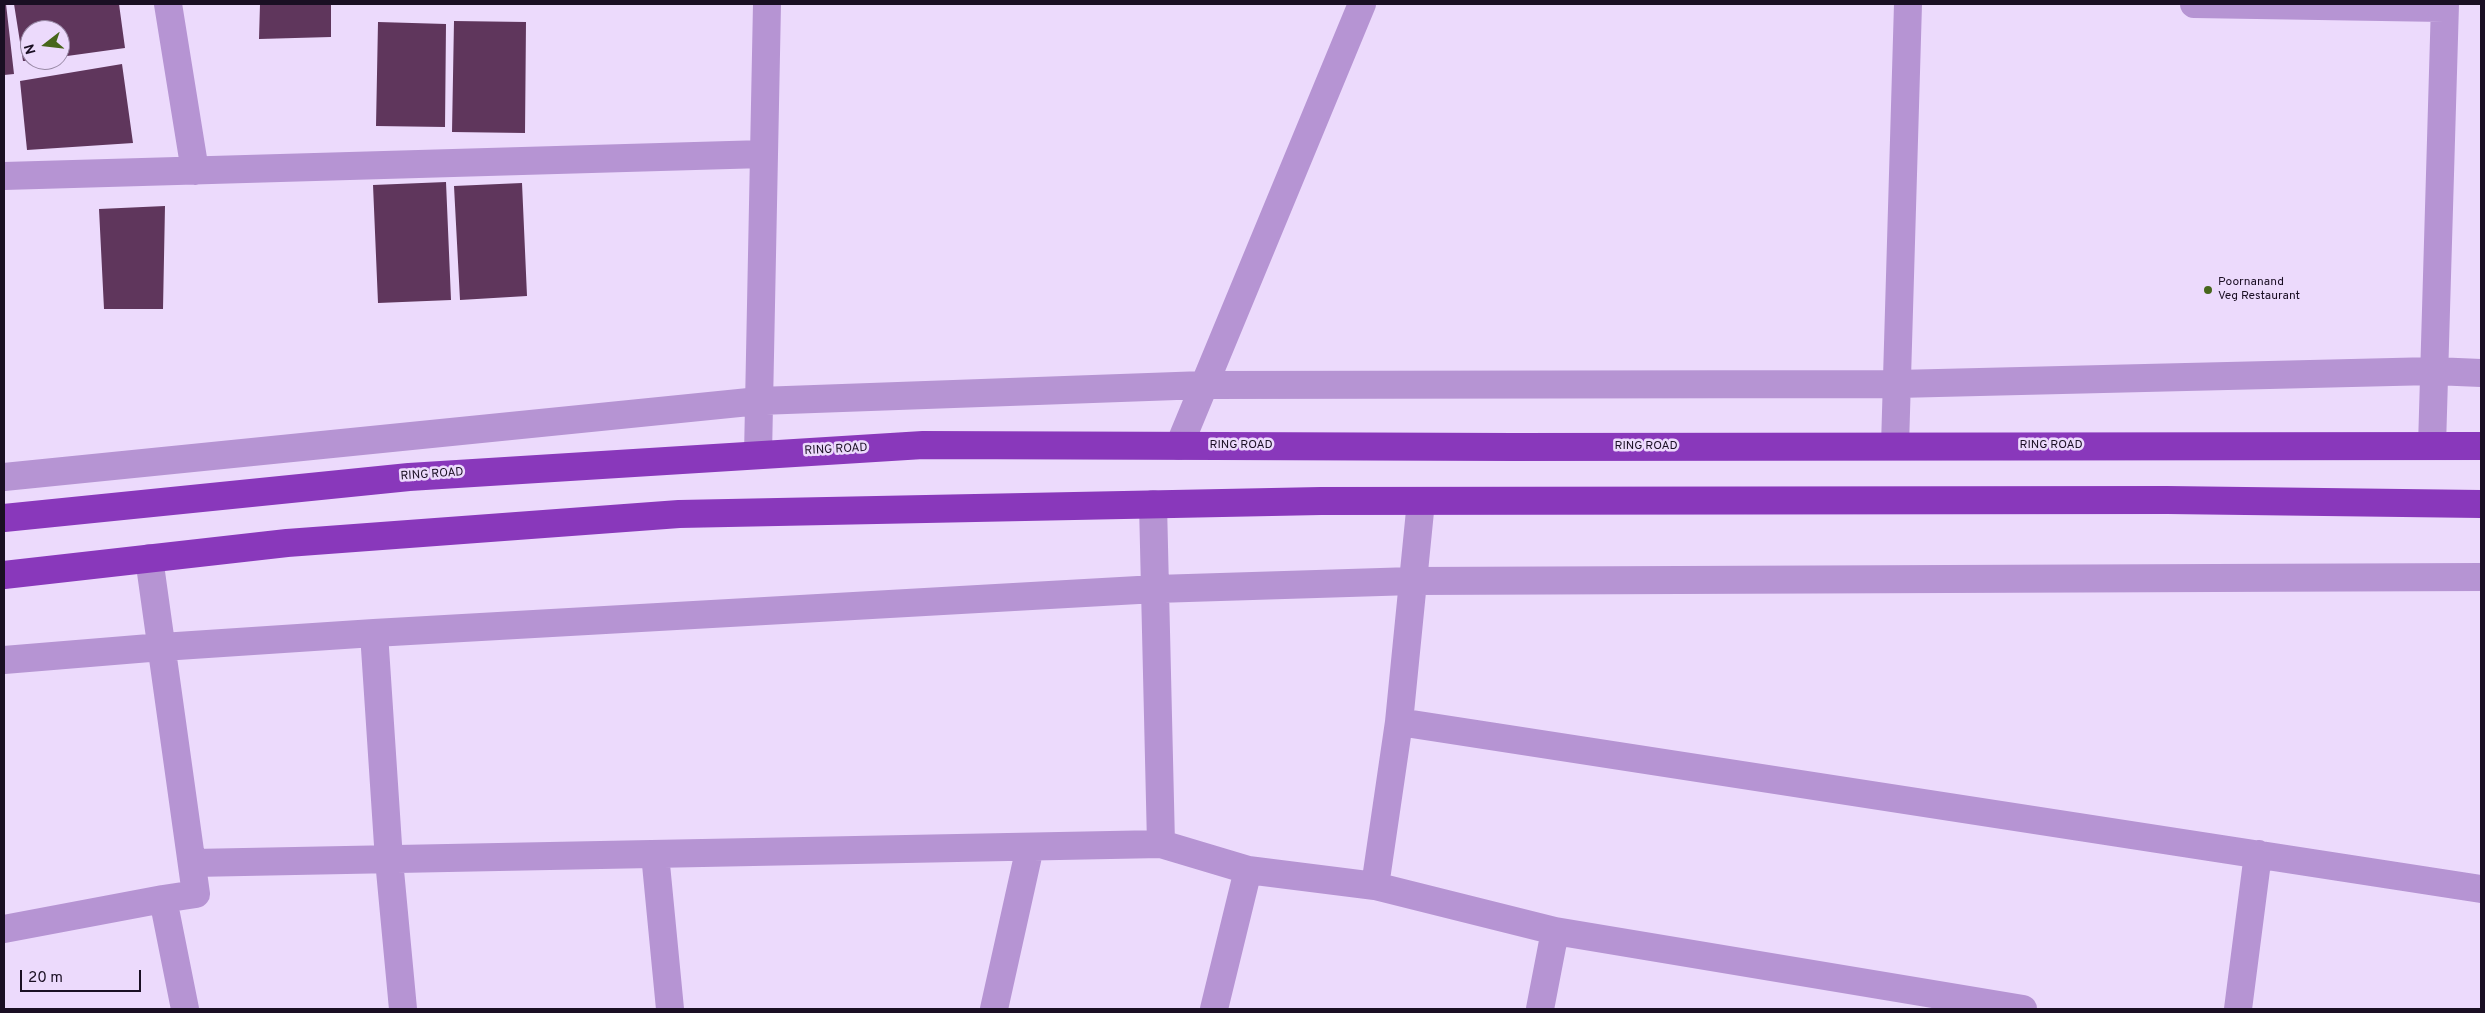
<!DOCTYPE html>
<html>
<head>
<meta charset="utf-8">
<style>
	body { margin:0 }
	#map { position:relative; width:2485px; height:1013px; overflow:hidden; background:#ecdafc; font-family:Overpass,sans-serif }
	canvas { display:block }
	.frame { position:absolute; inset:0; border:5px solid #1a0f23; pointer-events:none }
	.north { position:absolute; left:20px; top:20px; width:50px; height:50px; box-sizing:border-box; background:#ecdafc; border:1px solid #9889a5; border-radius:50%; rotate:254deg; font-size:14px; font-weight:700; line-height:20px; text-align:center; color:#1a0f23 }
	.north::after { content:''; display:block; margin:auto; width:18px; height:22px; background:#47661b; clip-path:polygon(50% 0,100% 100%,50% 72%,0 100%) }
	.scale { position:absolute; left:20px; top:970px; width:121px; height:22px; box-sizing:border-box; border:2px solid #1a0f23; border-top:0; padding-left:6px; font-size:15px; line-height:18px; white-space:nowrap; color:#1a0f23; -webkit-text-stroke:4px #ecdafc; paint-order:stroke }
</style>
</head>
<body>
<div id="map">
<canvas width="2485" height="1013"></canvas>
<div class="frame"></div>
<div class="north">N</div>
<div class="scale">20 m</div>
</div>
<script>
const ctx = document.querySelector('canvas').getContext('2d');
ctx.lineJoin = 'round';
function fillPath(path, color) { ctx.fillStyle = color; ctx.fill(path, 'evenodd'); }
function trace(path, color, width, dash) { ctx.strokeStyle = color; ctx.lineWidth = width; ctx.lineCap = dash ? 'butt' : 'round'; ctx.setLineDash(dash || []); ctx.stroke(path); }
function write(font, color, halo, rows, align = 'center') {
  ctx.font = font + ' Overpass,sans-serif'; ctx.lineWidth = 5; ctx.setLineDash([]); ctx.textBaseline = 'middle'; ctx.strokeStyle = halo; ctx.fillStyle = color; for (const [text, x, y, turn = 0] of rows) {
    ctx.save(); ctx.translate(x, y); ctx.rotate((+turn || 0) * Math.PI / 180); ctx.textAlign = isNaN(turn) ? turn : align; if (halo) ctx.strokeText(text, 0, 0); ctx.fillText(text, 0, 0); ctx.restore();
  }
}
fillPath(new Path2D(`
	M4 4H6L14 74 4 75Z
	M14 4H119L125 48 60 57V30H30V61H23Z
	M260 4H331V37L259 39Z
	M454 21 526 22 525 133 452 132Z
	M378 22 446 24 445 127 376 126Z
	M122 64 133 143 27 150 20 81Z
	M446 182 451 300 378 303 373 185Z
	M522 183 527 296 460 300 454 186Z
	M165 206 163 309H104L99 209Z`), '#5f365c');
trace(new Path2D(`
	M168 4 195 171
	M2194 4 2444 8
	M4 176 764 154
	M1179 446 1362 4
	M1895 446 1908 4
	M2432 446 2445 4
	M758 455 767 4
	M4 477 759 401 1204 385 1897 384 2434 371 2481 373
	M1421 501 1399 722 2481 889
	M1153 504 1161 844
	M149 558 196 894 163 899 185 1009
	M374 633 389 860 403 1009
	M4 660 162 647 374 633 1156 589 1413 581 2481 577
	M655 854 670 1009
	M193 863 1161 844 1248 870 1375 886 1555 931 2023 1009
	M1375 886 1399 722
	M4 929 163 899
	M994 1009 1030 847
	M1214 1009 1248 870
	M1540 1009 1555 931
	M2238 1009 2258 854`), '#b694d3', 28);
trace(new Path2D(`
	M4 518 409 477 923 445 1514 447 2481 446
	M4 575 287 543 679 514 1321 501 2167 500 2481 504`), '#8938bb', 28);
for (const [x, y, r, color] of [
	[2208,290,5,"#47661b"]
]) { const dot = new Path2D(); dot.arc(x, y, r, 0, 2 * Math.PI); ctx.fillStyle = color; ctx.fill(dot); trace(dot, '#ecdafc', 2); }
write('12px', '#1a0f23', '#ecdafc', [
	["Poornanand",2218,283],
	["Veg Restaurant",2218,297]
], 'left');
write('12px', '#1a0f23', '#ecdafc', [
	["RING ROAD",1241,446],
	["RING ROAD",2051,446],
	["RING ROAD",1646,447],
	["RING ROAD",836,450,-3],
	["RING ROAD",432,475,-4]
]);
</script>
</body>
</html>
